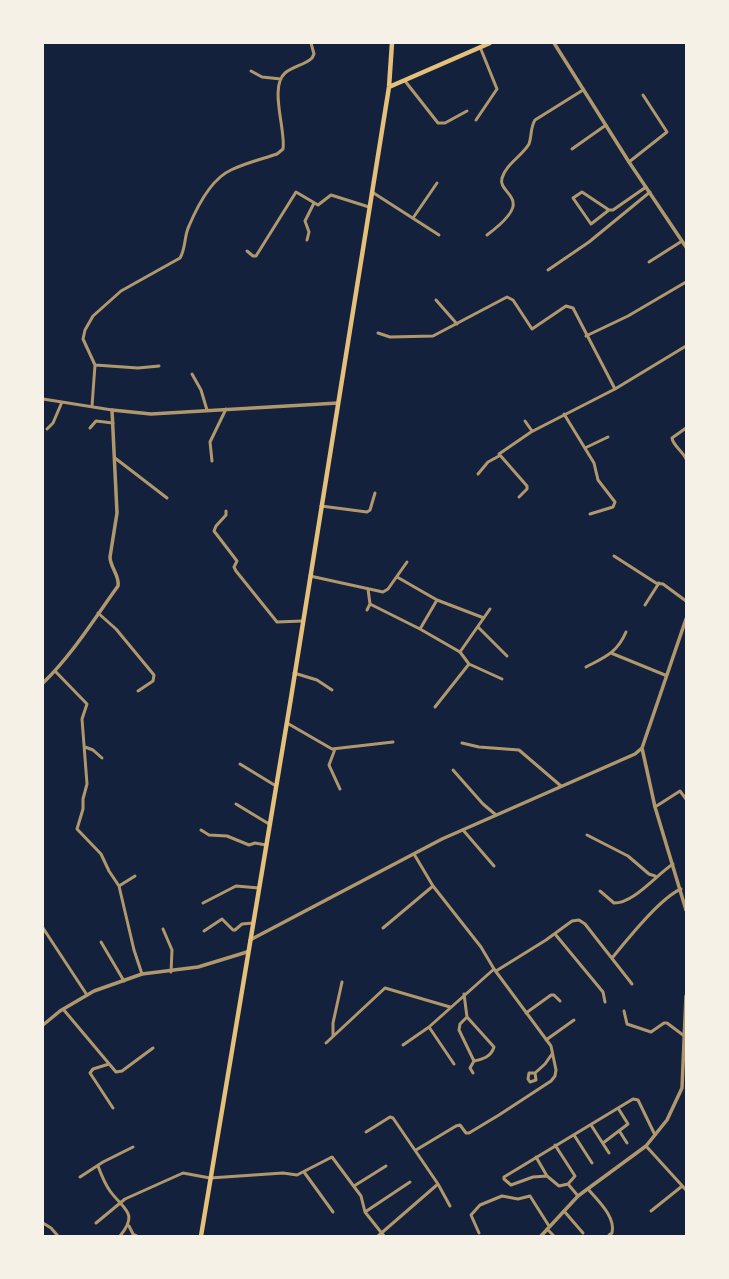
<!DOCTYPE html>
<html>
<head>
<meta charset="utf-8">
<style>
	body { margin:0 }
	#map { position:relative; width:729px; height:1279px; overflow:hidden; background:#14213d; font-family:Quicksand,sans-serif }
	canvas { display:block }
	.frame { position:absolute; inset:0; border:44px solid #f6f1e7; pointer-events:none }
</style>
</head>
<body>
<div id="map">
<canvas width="729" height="1279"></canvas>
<div class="frame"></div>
</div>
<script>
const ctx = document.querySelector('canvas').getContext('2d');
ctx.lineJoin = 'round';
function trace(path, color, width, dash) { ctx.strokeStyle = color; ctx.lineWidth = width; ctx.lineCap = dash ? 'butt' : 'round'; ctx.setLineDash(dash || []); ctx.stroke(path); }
trace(new Path2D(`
	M251 71 262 77 281 79
	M405 81 438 123H445L467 111
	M476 120 497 89 480 47
	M572 149 606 125
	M629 162 667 132 643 95
	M372 192 439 235
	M609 210 591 224 573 198 582 192 609 210H613L646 187
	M413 218 437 183
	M487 235C495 229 516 213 513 202 512 193 499 188 502 178 506 164 522 156 529 144 532 136 530 128 535 120L583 90
	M307 240 309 232 305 221 314 203
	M247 251 253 256H256L296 192 318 205 331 195 369 207
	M649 262 682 241
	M548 270 589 242 650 192
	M436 300 457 324
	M378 333 390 337 433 336 507 297 513 300 532 329 566 306 573 308 615 389
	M586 336 628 316 686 282
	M95 365 138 368 159 366
	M192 374 201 390 207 410
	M43 399 112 410
	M92 406 95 365 83 339 85 330 93 316 121 291 180 258C186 248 184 236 189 226 197 207 211 179 231 170 245 163 262 159 277 154L283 149C286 130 269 87 285 73 293 66 305 65 312 58L314 54 311 43
	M564 414 594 463 598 480 615 502 613 507 590 514
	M525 421 532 431
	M90 428 96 421 113 423
	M686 428 672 438C673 446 683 451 686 459
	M47 429 53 423 62 402
	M585 448 608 437
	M115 458 167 498
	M212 461 210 442 226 409
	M478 474 488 462 499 456
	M519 497 527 489V486L499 454 531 432 615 389 686 346
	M321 506 367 512 370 510 375 493
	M226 511V515L216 526 214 531 237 561 234 567 236 571 277 622 302 621
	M614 556 656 583 663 584 686 601
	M310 576 383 592 388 589 407 562
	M397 577 437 600 484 618
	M370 604 420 629 460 652 469 664 502 679
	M645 605 659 583
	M367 610 370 604 368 589
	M98 613 116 629 154 675 153 681 138 691
	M478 627 507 656
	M420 629 437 600
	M460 652 490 609
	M611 653 665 675
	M586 667C605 657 617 653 626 632
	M55 671 87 704 82 719 87 784 83 799V809L77 829 101 854 109 871 119 886 134 950 142 974
	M294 673 317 680 332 690
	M435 707 469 664
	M287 723 332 749 393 742
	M462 743 479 747 519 750 561 786
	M85 747 93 750 102 758
	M335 749 329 765 340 789
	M240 764 276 786
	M453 770 483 804 496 815
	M236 804 269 824
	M655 807 680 791 686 799
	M201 830 209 835 227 836 249 845 255 843 266 845
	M463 830 494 866
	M587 835 628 856 649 874 655 876
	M414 854 433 886 481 947 494 969 551 1046 556 1070 555 1076 551 1081 499 1115 469 1133H466L460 1125 456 1126 416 1150
	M119 886 135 876
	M600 891 614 903C634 903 656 875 673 864
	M203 903 236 886 259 888
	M43 928 87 995
	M383 928 433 886
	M163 929 172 950 171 972
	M204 931 222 919 233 930H235L242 924 253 923
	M555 934 603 992 605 1002
	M101 942 124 981
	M612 958C627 940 660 898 681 889
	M496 971 546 940 572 921 579 920 585 924 632 984
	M464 994 467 1017 494 1047C491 1057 483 1059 474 1061L470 1068 473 1073
	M63 1009 116 1072 122 1071 153 1048
	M624 1011 627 1024 651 1032 664 1023H667L683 1035
	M526 1013 551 995H554L560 1001
	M467 1017 460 1024 459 1030 474 1061
	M429 1027 454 1064
	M333 1036V1023L342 982
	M546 1040 574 1020
	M326 1043 385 988 450 1007
	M403 1045 429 1027 494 969
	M109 1064 93 1069 90 1073 113 1108
	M535 1073 536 1080 530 1082 528 1079 529 1073H535L545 1064 552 1054
	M591 1125 609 1153
	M366 1132 390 1117 393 1118 438 1184 450 1206
	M620 1132 627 1143
	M574 1135 592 1163
	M603 1143 628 1124 618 1108
	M646 1146 686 1190
	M536 1157 547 1176 559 1186 568 1184 575 1176 555 1145
	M98 1166C101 1174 105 1184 110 1191 124 1210 139 1213 120 1236
	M304 1172 333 1212
	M547 1176 533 1177 511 1185 504 1179V1177L633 1099 638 1100 655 1135
	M80 1177 103 1162 133 1147
	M568 1184 578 1196
	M354 1186 386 1166
	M588 1189C598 1201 616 1217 612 1233L609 1235
	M564 1211 583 1233
	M651 1211 681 1187
	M365 1212 410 1182
	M43 1223 51 1228 58 1236
	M96 1223 125 1199 183 1173 210 1178 283 1173 297 1175 332 1157 361 1196 365 1212 384 1236
	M129 1226 133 1234 137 1236
	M547 1229 554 1236
	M479 1233 471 1215 480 1205 502 1196 518 1199 530 1196 549 1226
	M378 1236 438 1184`), '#b1986c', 3);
trace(new Path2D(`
	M554 43 629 162 686 247
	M43 683C72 655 94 619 118 586 120 576 110 567 110 557L117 513 112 410 151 414 338 403
	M642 748 655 807 686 910
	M250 940 442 839 635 754 642 748 686 619
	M43 1025 60 1011 94 991 142 974 198 967 247 952
	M541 1236 578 1196 646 1146 667 1120 682 1088 686 996`), '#b1986c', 3.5);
trace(new Path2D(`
	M389 87 490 43
	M201 1236 290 704 389 87 392 43`), '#e5c07b', 4.5);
</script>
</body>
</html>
